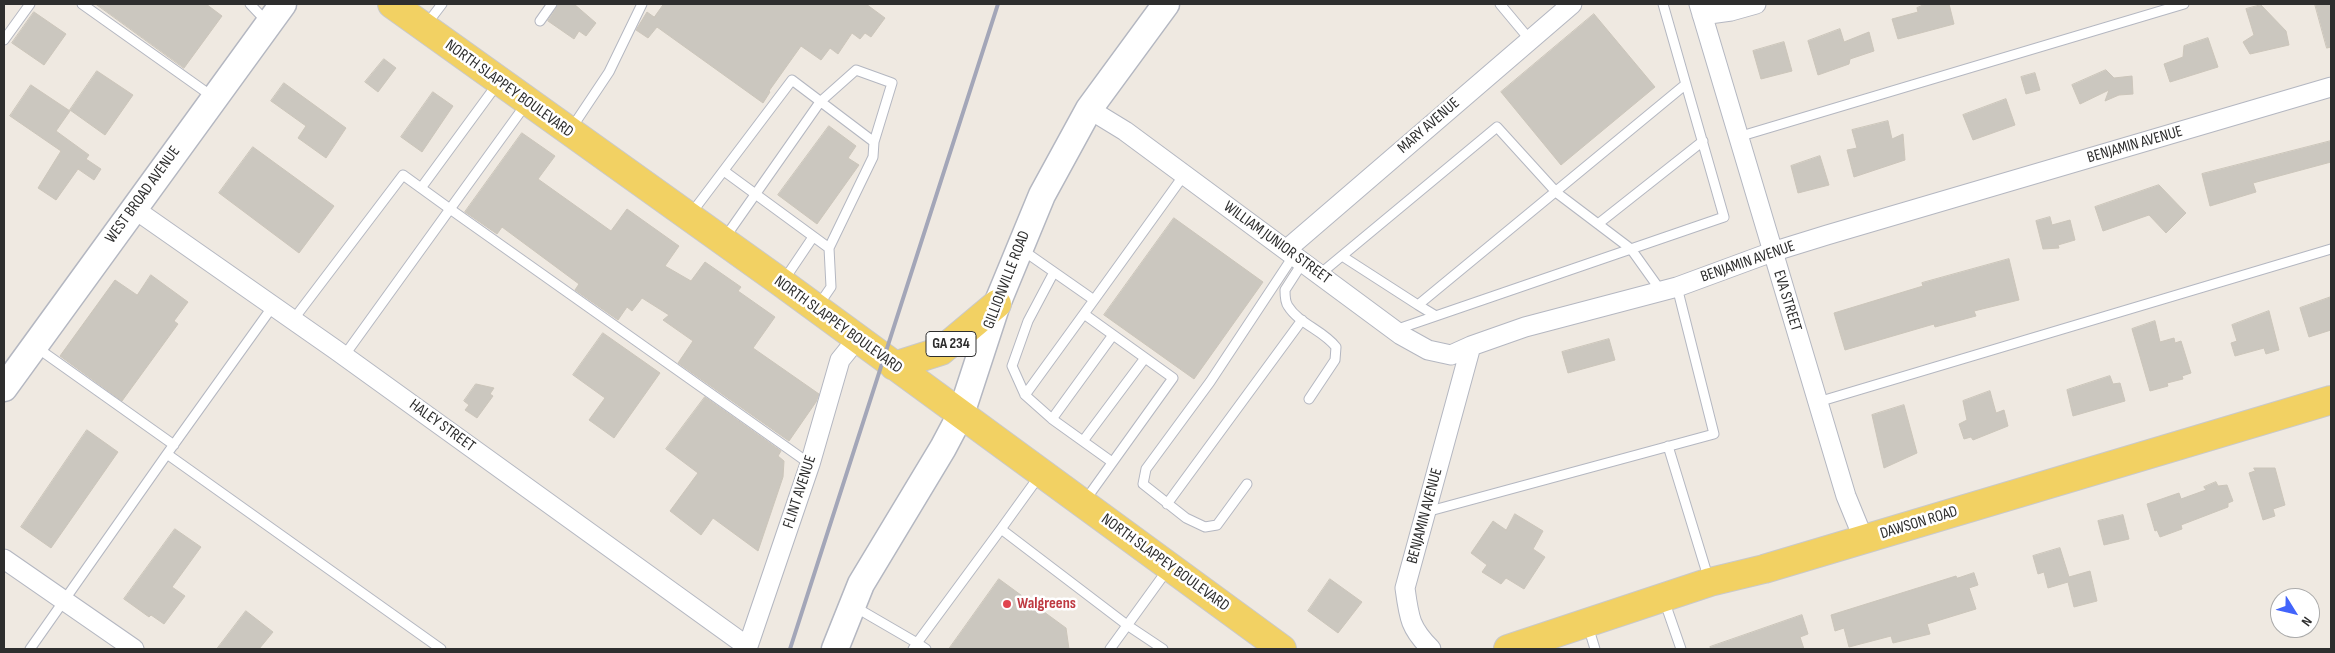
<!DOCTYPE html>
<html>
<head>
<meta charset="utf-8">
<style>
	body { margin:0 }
	#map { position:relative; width:2335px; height:653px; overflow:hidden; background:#efe9e1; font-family:"Sofia Sans Condensed",sans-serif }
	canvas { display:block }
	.frame { position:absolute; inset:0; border:5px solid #2e2e2e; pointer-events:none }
	.north { position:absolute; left:2270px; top:588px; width:50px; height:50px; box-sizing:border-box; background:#fff; border:1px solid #ababab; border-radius:50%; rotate:126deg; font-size:14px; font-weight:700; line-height:20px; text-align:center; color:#2e2e2e }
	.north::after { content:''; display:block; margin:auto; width:18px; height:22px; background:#4264fb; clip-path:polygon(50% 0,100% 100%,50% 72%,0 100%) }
</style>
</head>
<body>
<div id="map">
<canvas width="2335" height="653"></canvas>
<div class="frame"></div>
<div class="north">N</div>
</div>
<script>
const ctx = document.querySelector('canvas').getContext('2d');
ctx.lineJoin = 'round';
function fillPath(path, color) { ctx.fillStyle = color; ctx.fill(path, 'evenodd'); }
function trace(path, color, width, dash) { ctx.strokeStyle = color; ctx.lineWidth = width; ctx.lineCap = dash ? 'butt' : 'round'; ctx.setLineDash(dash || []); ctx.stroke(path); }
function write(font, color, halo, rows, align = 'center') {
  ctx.font = font + ' "Sofia Sans Condensed",sans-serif'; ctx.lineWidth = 5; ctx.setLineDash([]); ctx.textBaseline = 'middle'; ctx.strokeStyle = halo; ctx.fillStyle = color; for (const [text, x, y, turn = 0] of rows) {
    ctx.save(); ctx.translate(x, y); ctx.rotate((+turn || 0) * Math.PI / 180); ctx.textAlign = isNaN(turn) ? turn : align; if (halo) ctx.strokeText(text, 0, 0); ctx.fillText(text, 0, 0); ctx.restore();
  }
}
const building = new Path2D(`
	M96 4H206L222 16 184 68Z
	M558 4H574L596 23 586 36 579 31 574 39 548 21Z
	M664 4H866L885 18 871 37 865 33 860 39 852 33 838 54 830 48 821 60 801 46 769 91 770 92 763 103 657 27 648 38 636 30 647 12 654 17Z
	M1926 4H1949L1954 24 1898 39 1892 19 1918 12 1917 8Z
	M2315 4H2331V47L2327 48Z
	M2261 5 2286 31 2289 45 2250 54 2243 42 2254 35 2246 9Z
	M34 12 66 34 44 65 12 43Z
	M1594 14 1655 87 1561 165 1501 92Z
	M1840 29 1844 42 1869 32 1874 51 1850 59 1849 64 1818 75 1808 41Z
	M2208 38 2218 67 2170 82 2164 64 2183 57 2184 46Z
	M1784 42 1792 71 1761 79 1753 51Z
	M384 59 396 68 378 92 365 82Z
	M2106 70 2114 78 2132 76 2133 94 2119 95 2105 101 2109 90 2080 104 2072 85Z
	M97 71 133 95 105 135 70 110Z
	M2035 73 2040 90 2026 94 2021 77Z
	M284 83 346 128 326 158 298 138 306 126 271 101Z
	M31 85 70 111 56 131 89 155 86 159 101 169 94 180 78 169 56 200 38 188 61 151 10 116Z
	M433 92 453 106 422 152 401 137Z
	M2006 99 2015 125 1973 140 1963 115Z
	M1888 121 1892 139 1903 134 1905 160 1854 177 1847 150 1857 148 1852 130Z
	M829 126 856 146 848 158 859 165 817 224 778 195Z
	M522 133 555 156 538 179 611 231 627 209 679 246 665 266 691 281 705 262 741 287 738 291 775 317 753 348 819 394 816 402 789 441 678 363 693 341 663 320 669 315 642 298 632 311 627 307 618 320 575 290 579 284 502 227 497 234 465 212Z
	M2331 141V162L2253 183 2256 192 2210 206 2202 174Z
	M253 147 334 206 299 253 219 193Z
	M1820 156 1829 185 1798 193 1791 166Z
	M2159 185 2186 213 2166 233 2149 215 2103 231 2095 207Z
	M2050 217 2052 225 2070 220 2075 240 2058 245 2059 248 2043 249 2036 221Z
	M1174 218 1263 282 1194 379 1104 315Z
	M2009 259 2019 300 1974 311 1976 316 1935 327 1934 324 1845 350 1834 313 1923 286 1922 283Z
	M151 275 188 302 174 321 178 324 122 401 60 356 115 280 137 295Z
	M2331 297V330L2309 337 2300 308Z
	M2269 311 2279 350 2266 354 2264 348 2235 356 2231 343 2237 341 2232 325Z
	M2155 321 2160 342 2174 338 2175 343 2181 341 2191 373 2182 376 2183 379 2167 383 2168 386 2150 391 2132 329Z
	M603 333 660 373 614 438 589 420 605 398 573 375Z
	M1609 339 1615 360 1568 373 1562 352Z
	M2110 376 2113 384 2120 383 2125 401 2073 416 2067 390Z
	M476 384 494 388 490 394 493 396 477 418 465 410 469 405 464 401Z
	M1990 391 1996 413 2004 410 2008 426 1973 440 1971 437 1964 439 1959 424 1967 420 1963 401Z
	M705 397 781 451 778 456 784 461 783 477 758 551 713 518 701 535 670 511 698 473 666 449Z
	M1904 405 1917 453 1884 468 1872 415Z
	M87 430 118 452 51 548 21 527Z
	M2254 468H2275L2285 505 2273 509 2275 516 2263 520 2249 473 2255 471Z
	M2216 482 2218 486 2227 485 2233 501 2228 503V507L2181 525 2182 529 2160 537 2157 530 2155 531 2147 504 2179 493 2181 499 2206 490 2204 487Z
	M1515 514 1543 531 1533 549 1545 557 1524 589 1506 578 1501 584 1482 572 1487 565 1471 553 1493 521 1506 530Z
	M2123 515 2129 539 2104 545 2098 521Z
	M175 529 201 547 172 587 185 596 164 624 151 615 149 617 124 599Z
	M2060 548 2069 577 2090 571 2097 601 2074 607 2068 582 2048 588 2044 572 2038 574 2033 556Z
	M1974 573 1978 585 1969 588 1976 609 1927 624 1930 634 1893 643 1891 636 1849 647 1844 628 1835 631 1831 615 1956 576 1957 578Z
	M999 579 1066 628 1069 649H949Z
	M1330 579 1362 602 1338 633 1308 611Z
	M246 611 273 632 259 649H217Z
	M1802 615 1808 634 1800 637 1804 649H1711L1710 647Z`);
fillPath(building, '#cbc7bf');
trace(building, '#cbc5ba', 1);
const service = new Path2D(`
	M82 4 213 97
	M250 4 267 22
	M1500 4 1530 40
	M540 21 552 4
	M426 25 442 4
	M4 40 30 4
	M571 129 609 72 642 4
	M1738 137 2184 4
	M724 171 829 248 873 157 874 142
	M421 188 498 83
	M690 215 792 80 874 142 892 83 856 70 820 102 724 239
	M1598 224 1703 141
	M1021 249 1094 300 1025 395 1052 419 1112 462
	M1342 256 1418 305
	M1303 262 1285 290C1285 295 1285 302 1288 306 1299 324 1323 330 1336 347L1335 360 1309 399
	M1320 274 1497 127 1557 193 1631 249 1661 291
	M784 280 813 237
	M1094 300 1184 175
	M818 306 831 287 829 248
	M1436 316 1418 305 1686 84
	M293 320 403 175 450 209 526 104
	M1395 330 1724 217 1663 4
	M36 347 174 445
	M344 356 450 209 810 464
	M1025 395 1012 366 1028 321 1054 272
	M1818 402 2331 249
	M1052 419 1113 335
	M1083 441 1145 358
	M1668 446 1709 580
	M167 454 273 306
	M1247 484 1217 525 1205 527 1186 518 1143 484 1146 469 1210 382 1294 255
	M1084 502 1173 378 1084 314
	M1167 504 1302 320
	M1426 512 1714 434 1677 287
	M1001 529 1040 475
	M1664 600 1681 649
	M855 607 917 643 913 649
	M1588 626 1595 649
	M30 649 167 454 441 649
	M926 649 917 643 1001 529 1127 625 1163 649
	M1110 649 1168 569`);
const minor = new Path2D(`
	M1699 4 1846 496 1864 540
	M1702 15 1731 11 1756 4
	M1089 109 1125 131 1401 335 1428 350 1451 355 1471 346
	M133 208 336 350 748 647
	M1286 250 1572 4
	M4 559 134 649
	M747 649 810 464 840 360 857 339
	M1431 649C1410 628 1409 618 1405 588L1471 346 1525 327 1677 287 1772 252 1827 235 2331 87`);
const secondary = new Path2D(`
	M4 388 283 4
	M835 649 861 584 943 448 961 414 997 304 1042 195 1089 109 1166 4`);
const primary = new Path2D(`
	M392 4 782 283 1282 649
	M894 366 941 351 997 304
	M1508 649 1710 582 1764 569 2331 400`);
trace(service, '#b4b7c1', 11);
trace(minor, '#b4b7c1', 21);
trace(secondary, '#b4b7c1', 29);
trace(primary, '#c9c9c9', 30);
trace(service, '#fff', 9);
trace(minor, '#fff', 19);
trace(secondary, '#fff', 26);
trace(primary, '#f2d163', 28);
trace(new Path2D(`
	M790 649 998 4`), '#a3a6b8', 4);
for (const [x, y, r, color] of [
	[1007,604,5,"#e0444e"]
]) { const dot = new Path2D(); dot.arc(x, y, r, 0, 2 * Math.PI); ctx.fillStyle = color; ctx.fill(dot); trace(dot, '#fff', 2); }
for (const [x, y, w] of [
	[951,344,50]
]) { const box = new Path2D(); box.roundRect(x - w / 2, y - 12.5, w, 25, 4); ctx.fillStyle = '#fff'; ctx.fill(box); trace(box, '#2e2e2e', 1); }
write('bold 15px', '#2e2e2e', null, [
	["GA 234",951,344]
]);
write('16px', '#2e2e2e', '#fff', [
	["NORTH SLAPPEY BOULEVARD",509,89,36],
	["MARY AVENUE",1429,126,-41],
	["BENJAMIN AVENUE",2135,145,-16],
	["WEST BROAD AVENUE",143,195,-54],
	["WILLIAM JUNIOR STREET",1277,243,36],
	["BENJAMIN AVENUE",1748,262,-19],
	["GILLIONVILLE ROAD",1007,280,-69],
	["EVA STREET",1787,301,73],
	["NORTH SLAPPEY BOULEVARD",838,325,36],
	["HALEY STREET",442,426,36],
	["FLINT AVENUE",800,492,-72],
	["BENJAMIN AVENUE",1425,516,-75],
	["DAWSON ROAD",1919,523,-17],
	["NORTH SLAPPEY BOULEVARD",1165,563,36]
]);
write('bold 16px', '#be3a42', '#fff', [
	["Walgreens",1017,604]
], 'left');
</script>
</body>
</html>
